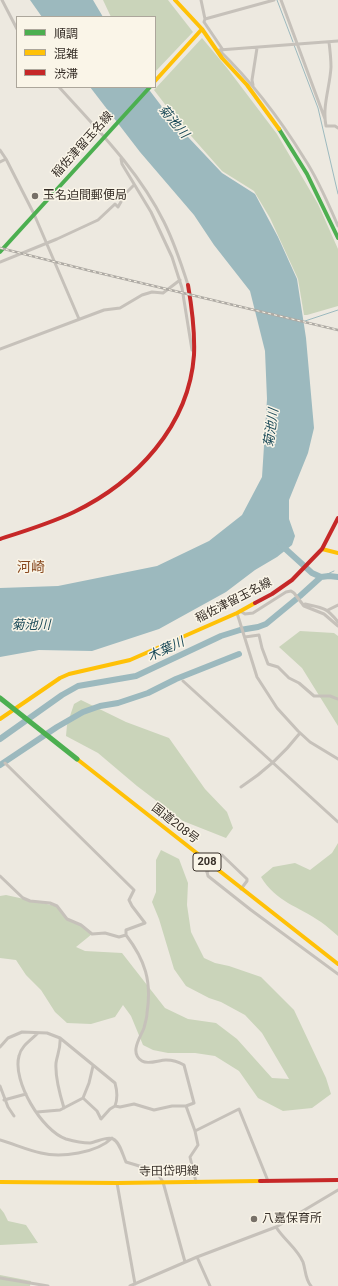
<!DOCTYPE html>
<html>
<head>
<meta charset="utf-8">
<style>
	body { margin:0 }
	#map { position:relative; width:338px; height:1286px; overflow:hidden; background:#ede9e0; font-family:Roboto,"Noto Sans JP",sans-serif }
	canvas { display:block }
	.legend { position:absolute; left:16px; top:16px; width:140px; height:72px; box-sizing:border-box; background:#faf5e8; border:1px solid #aca69b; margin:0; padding:5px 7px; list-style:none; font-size:12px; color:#372f28 }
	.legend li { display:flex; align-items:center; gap:8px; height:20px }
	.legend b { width:20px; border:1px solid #aca69b }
</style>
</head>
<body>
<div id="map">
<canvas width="338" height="1286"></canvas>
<ul class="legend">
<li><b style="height:5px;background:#4caf50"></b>順調</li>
<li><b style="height:5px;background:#ffc107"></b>混雑</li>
<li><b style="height:5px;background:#c62828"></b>渋滞</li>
</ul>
</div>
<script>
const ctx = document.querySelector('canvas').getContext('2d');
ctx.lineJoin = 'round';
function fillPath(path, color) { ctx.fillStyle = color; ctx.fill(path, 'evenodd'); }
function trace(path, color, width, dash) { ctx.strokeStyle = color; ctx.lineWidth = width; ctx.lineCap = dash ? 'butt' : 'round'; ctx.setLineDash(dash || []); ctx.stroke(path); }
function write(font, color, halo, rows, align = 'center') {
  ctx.font = font + ' Roboto,"Noto Sans JP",sans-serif'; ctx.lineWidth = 3; ctx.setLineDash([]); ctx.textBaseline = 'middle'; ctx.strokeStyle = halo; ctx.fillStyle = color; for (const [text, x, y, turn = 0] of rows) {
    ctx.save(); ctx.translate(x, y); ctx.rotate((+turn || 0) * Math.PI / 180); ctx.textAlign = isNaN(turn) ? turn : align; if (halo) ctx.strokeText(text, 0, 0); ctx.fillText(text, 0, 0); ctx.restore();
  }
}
fillPath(new Path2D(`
	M103 0H168L193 32 155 72V17H111Z
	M202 38 227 68 277 134 318 204 338 249V306L307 315H304L298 279 270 218 254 191 222 171 177 120 154 90Z
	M300 631 334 633 338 636V726L302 668 279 647Z
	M81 700 126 722 169 738 205 789 227 812 233 828 226 838 183 821 137 786 98 753 66 736 67 725 74 704Z
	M338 843V936C332 931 327 926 321 922 298 906 276 902 261 877L273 867 295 863 310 870 332 853Z
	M161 850 179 859 188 883 187 905 191 932 204 958 215 963 229 966 261 977 294 1010 326 1078 331 1094 312 1108 283 1111 258 1098 239 1071 215 1056 195 1053H168L153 1050 143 1045 131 1016 123 1005 115 1017 91 1024 67 1023 55 1012 41 990 26 975 16 960 0 958V896L6 895 56 906 67 919 81 925 92 934 76 947 85 951 122 953 165 1008 188 1019 216 1023 237 1039 272 1078 289 1079 262 1033 245 1015 221 1002 209 998 186 986 174 969 159 919 152 902 156 892V860Z
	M0 1208 4 1213 8 1221 26 1225 38 1243 0 1245Z
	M0 1275 31 1281 30 1286H0Z`), '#cad4ba');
fillPath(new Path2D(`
	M30 0H93L103 17H42Z
	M90 87H147L172 120 222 173 255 194 278 237 297 279 306 338 314 428 308 453 289 500V519L295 536 292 545 277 557 255 570 226 592 159 629 92 651 39 650 0 657V588L58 586 157 566 209 541 242 515 262 477 267 399 265 351 250 291 214 245 194 215 140 152Z`), '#9cb9be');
trace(new Path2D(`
	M277 0 293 42
	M294 45 318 108 338 194
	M302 322 338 310
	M321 577 334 571`), '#9cb9be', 1);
trace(new Path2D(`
	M280 544 312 573 321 577
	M0 739 62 695 78 686 136 676 221 636 240 630 258 627 266 624 300 596 321 577 329 576 338 577
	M0 765 57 727 83 712 100 706 118 703 148 693 176 679 239 654`), '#9cb9be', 6);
trace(new Path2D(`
	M2 0 17 29
	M201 0 205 19 204 22 223 50
	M281 0 325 119
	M205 19 274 0
	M329 42C330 50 331 58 331 67 330 87 322 106 326 126H335L338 128
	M219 50C252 82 280 119 304 158 318 179 328 203 338 226
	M219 50 338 41
	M253 85 252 80 257 48
	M59 87C97 129 139 171 164 222 174 242 181 263 188 285
	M0 150 6 159 34 214 79 319
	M121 159 122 164 151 212 172 257 182 288 192 350
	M0 162 6 159
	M0 262 57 239 98 220 115 204 118 207 126 193 134 185
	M0 349 104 310 120 308 142 295 152 292 163 293 180 280
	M303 605 305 604C323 608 326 607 338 622
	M328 610 338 605
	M240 611 245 614 253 613 286 592 291 591 294 593 304 606 324 614 338 626
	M237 613 257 677 277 708 298 731 310 742 338 759
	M245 637 259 635 262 648 268 664 278 667 289 678 299 683 314 696H330L338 699
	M183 681 338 822
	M5 763 134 890 129 900 132 906 145 923 126 930V935C145 960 152 981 147 1013 147 1018 145 1023 144 1028 140 1038 129 1053 142 1061 148 1065 159 1060 166 1060 173 1060 179 1062 184 1065L194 1103 186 1106H172L154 1110 134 1104 120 1107 115 1106 110 1109 101 1119 97 1111 83 1098
	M241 787C264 772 283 755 300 733
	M220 856 222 855 247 879V881L241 889
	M207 872 208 876 251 910 338 974
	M0 876 23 898 30 901 50 903 57 906 67 919 81 925 92 934 105 933 119 937 126 935
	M38 1033C31 1040 21 1046 19 1056 12 1081 42 1131 66 1139 73 1141 82 1143 90 1143 97 1142 107 1136 113 1139 120 1142 123 1156 126 1162L156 1171 163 1182 185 1262
	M60 1038C61 1048 57 1055 56 1063 55 1077 60 1095 64 1108
	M0 1047 8 1038 22 1032 47 1033 60 1038 115 1083C117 1090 118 1098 115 1106
	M0 1086 8 1107 14 1116
	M4 1100 26 1094
	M186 1106 195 1131 198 1145 190 1157 196 1182
	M37 1112 60 1110 83 1098 89 1083 93 1066
	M195 1131 239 1109 268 1181
	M0 1140C14 1144 27 1150 41 1153 61 1158 97 1153 112 1138
	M117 1183 135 1284
	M276 1227C284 1240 297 1248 303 1262 306 1271 305 1279 311 1286
	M197 1257 210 1286
	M0 1278 48 1286
	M130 1286 197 1257 276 1227 338 1190`), '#c6c1ba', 3);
trace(new Path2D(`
	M279 129 307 174 338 238
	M0 252 150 87`), '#4caf50', 4);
trace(new Path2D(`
	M175 0 202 29 222 58 247 85 279 129
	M155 81 202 29
	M322 549 338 553
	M0 719 60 678 69 674 130 660 237 613 255 603
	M77 759 338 964
	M0 1182 117 1183 260 1181`), '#ffc107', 4);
trace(new Path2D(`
	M0 539C25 531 51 523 74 512 136 482 189 426 194 355 195 331 192 308 188 285
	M255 603 272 594 292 580 322 549 338 518
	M260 1181 338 1180`), '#c62828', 4);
const rail = new Path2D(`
	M0 248 91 271 338 330`);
trace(rail, '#aeaaa4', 2.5);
trace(rail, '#faf5e8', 1, [3]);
trace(new Path2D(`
	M207 872 220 856`), '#c6c1ba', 3);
trace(new Path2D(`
	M0 698 77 759`), '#4caf50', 5);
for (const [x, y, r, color] of [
	[35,196,4,"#777068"],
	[254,1219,4,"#777068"]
]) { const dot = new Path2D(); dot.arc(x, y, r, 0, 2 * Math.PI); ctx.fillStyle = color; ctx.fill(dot); trace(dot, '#faf5e8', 1.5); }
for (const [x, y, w] of [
	[207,862,28]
]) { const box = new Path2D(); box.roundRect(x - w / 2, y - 9, w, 18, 3); ctx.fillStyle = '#faf5e8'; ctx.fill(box); trace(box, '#372f28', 1); }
write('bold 11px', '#372f28', null, [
	["208",207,862]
]);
write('12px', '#372f28', '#faf5e8', [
	["稲佐津留玉名線",83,145,-48],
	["稲佐津留玉名線",234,601,-27],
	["国道208号",175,824,38],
	["寺田岱明線",169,1172,-1]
]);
write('12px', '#372f28', '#faf5e8', [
	["玉名迫間郵便局",43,196],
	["八嘉保育所",262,1219]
], 'left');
write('italic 13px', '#1c4b59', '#faf5e8', [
	["菊池川",173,122,50],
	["菊池川",272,428,-82],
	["菊池川",31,626],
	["木葉川",166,650,-25]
]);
write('14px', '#88491f', '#faf5e8', [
	["河崎",31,568]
]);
</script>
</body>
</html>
